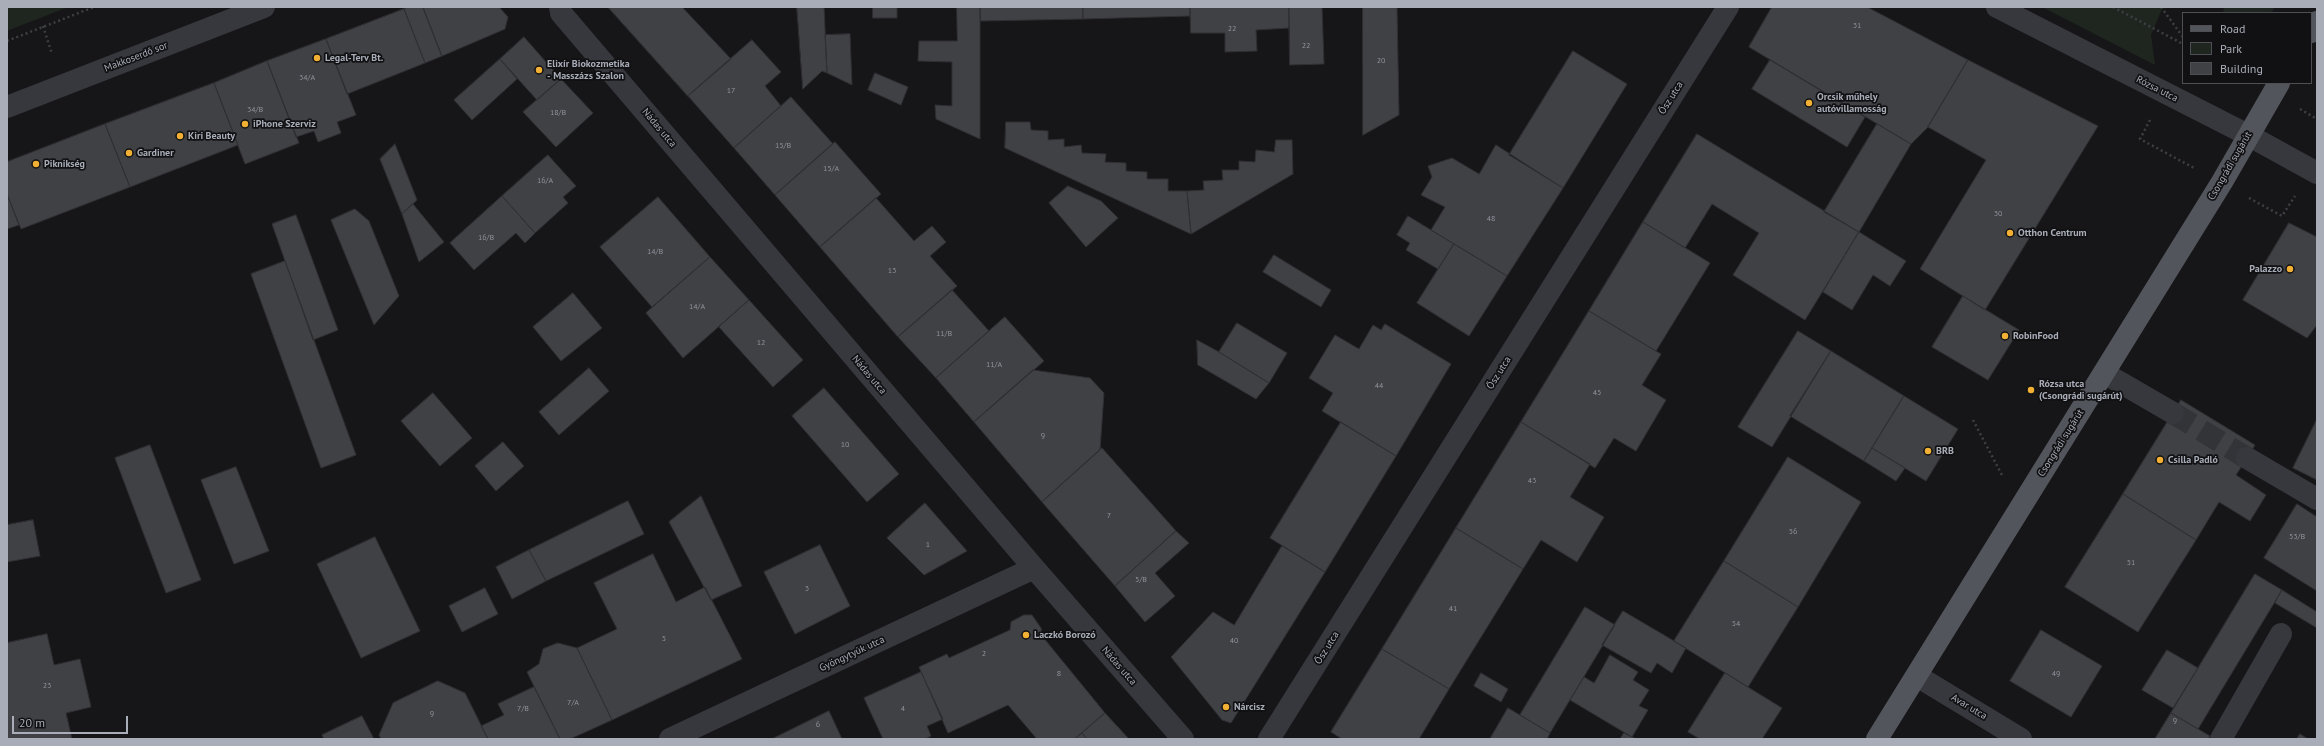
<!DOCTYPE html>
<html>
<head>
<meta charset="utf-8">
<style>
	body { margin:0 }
	#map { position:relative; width:2324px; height:746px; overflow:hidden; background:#161618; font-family:"PT Sans",sans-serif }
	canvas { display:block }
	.frame { position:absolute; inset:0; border:8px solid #a8adb8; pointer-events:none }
	.legend { position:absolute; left:2182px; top:12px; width:130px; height:72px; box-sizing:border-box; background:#111113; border:1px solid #4d4f55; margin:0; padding:5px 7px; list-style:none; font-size:12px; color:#a8adb8 }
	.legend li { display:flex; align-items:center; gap:8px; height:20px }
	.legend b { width:20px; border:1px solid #4d4f55 }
	.scale { position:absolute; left:12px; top:716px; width:116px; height:18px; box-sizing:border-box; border:2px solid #a8adb8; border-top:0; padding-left:5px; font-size:12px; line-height:14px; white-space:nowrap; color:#a8adb8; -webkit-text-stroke:3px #111113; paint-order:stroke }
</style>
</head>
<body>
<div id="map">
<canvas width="2324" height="746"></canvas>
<div class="frame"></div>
<ul class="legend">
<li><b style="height:5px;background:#53555c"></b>Road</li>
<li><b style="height:11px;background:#1e261f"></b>Park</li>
<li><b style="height:11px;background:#404145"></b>Building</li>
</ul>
<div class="scale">20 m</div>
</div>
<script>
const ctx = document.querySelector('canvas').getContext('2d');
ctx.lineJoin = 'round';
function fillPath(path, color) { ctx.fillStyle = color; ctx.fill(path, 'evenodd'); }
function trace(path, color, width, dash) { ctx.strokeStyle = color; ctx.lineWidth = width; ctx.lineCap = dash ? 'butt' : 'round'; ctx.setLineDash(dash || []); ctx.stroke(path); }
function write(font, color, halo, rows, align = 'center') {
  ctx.font = font + ' "PT Sans",sans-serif'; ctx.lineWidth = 3.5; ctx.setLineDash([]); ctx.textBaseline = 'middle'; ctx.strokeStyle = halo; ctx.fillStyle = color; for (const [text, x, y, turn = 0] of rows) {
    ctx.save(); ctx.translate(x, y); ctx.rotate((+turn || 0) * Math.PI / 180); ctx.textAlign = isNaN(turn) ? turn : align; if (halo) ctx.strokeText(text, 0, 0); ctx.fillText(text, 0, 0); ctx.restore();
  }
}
fillPath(new Path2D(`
	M7 7H68L7 31Z
	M2042 7H2173L2162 9 2151 35 2155 65Z
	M2224 7H2275L2271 13H2223Z`), '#1e261f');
const building = new Path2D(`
	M408 7H423L442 56 425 63 404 9Z
	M423 7H499L508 17 505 29 442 56Z
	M608 7H682L731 59 688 96Z
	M797 7H824L827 73 822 71 803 89Z
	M873 7H897V18H873Z
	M957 7H980V139L936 119 935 105 952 106V62L918 61 919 41H957Z
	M980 7H1083V19L981 21Z
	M1083 7H1190V16L1083 19Z
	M1190 7H1289V28L1256 30 1257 51 1225 52V33H1191Z
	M1289 7H1322L1324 64 1290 65Z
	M1363 7H1397L1399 115 1363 135Z
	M1772 7H1867L1968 60 1928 127 1911 144 1749 47Z
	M404 9 425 63 347 94 326 39Z
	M850 34 852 85 827 73 825 35Z
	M524 37 561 79 537 100 500 59Z
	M326 39 356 115 337 122 341 133 318 142 314 131 296 137 267 61Z
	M752 40 781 72 765 86 781 106 734 148 688 96Z
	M1573 51 1627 84 1563 188 1509 155Z
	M500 59 517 79 472 120 454 100Z
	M1770 60 1865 117 1847 147 1752 89Z
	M1968 60 2098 126 1985 310 1920 269 1986 160 1928 127Z
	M267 61 299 143 245 164 214 83Z
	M875 73 908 87 901 105 868 90Z
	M561 79 593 113 556 147 523 112Z
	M214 83 238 145 130 187 105 124Z
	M791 97 833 144 775 195 734 148Z
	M1006 122H1030L1031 130 1048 131V140L1064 139V147L1081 145 1082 153 1106 154 1105 162 1126 163V171L1147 172V179H1168V191H1187L1191 234 1005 148Z
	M105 124 130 187 21 229 7 194V162Z
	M1877 124 1911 144 1859 232 1824 212Z
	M1697 134 1859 232 1805 320 1733 275 1759 233 1712 204 1685 248 1643 222Z
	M1276 140H1292L1293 174 1191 234 1187 191 1204 190 1203 181 1223 180 1222 170H1239V161L1255 162 1256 150 1274 152Z
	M835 142 881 194 820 247 775 195Z
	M395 144 417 200 402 214 380 159Z
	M1496 145 1563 188 1507 276 1431 230 1445 207 1421 195 1432 177 1428 166 1452 158 1479 174Z
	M548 155 576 186 563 197 568 203 535 233 502 196Z
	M1068 186 1101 201 1118 218 1086 247 1049 203Z
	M7 194 19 225 7 229Z
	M502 196 535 233 525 243 516 233 474 270 450 243Z
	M658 197 710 257 652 307 600 247Z
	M876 198 914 241 932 226 946 242 930 256 957 286 898 337 820 247Z
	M413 204 444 242 419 262 402 214Z
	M355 209 369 221 399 296 374 325 331 220Z
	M296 215 338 330 313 340 272 224Z
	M1408 216 1454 244 1438 269 1406 250 1410 243 1397 235Z
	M1643 222 1710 263 1656 351 1589 311Z
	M2289 223 2317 237V325L2307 338 2243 300Z
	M1859 232 1906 261 1890 286 1873 275 1852 310 1823 292Z
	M1454 244 1507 276 1469 336 1417 303Z
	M1274 255 1331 290 1321 307 1263 272Z
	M710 257 749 300 683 358 646 313Z
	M285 261 356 455 321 468 251 274Z
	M952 290 989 331 936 378 898 337Z
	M573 293 602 328 561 361 533 327Z
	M1963 296 2019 330 1988 380 1932 347Z
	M749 300 803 360 773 387 719 327Z
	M1589 311 1661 354 1642 385 1666 400 1636 451 1614 438 1595 468 1521 422Z
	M1005 317 1044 361 974 422 936 378Z
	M1237 323 1287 353 1269 383 1219 352Z
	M1385 324 1451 364 1396 456 1322 411 1333 393 1309 378 1335 335 1359 349 1373 325 1381 330Z
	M1798 331 1831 351 1772 447 1738 427Z
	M1197 340 1219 352 1269 383 1256 399 1198 365Z
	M1831 351 1904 396 1864 461 1790 416Z
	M589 368 609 391 559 435 539 412Z
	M1033 370 1090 378 1104 393 1100 450 1042 502 974 422Z
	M824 388 899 474 867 502 792 416Z
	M433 393 472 438 440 466 401 421Z
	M1904 396 1958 429 1926 481 1872 448Z
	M2181 400 2255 445 2236 475 2266 495 2250 521 2219 502 2196 540 2123 494Z
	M2317 419V480L2293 468Z
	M1341 422 1396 456 1325 572 1270 538Z
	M1521 422 1590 464 1570 497 1604 517 1577 562 1541 540 1523 569 1456 528Z
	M503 442 524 466 496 491 475 466Z
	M150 445 201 580 166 593 115 458Z
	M1102 448 1176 531 1115 586 1042 502Z
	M1872 448 1905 468 1896 481 1864 461Z
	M1788 457 1861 502 1798 607 1724 561Z
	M236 467 269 551 234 564 201 480Z
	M2123 494 2196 540 2138 632 2065 587Z
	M701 496 742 586 711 600 669 522Z
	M628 501 644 534 546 581 529 550Z
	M925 503 967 551 924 575 887 538Z
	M2297 504 2317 517V591L2264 558Z
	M33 520 40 556 7 562V525Z
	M1456 528 1523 569 1449 689 1382 649Z
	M1176 531 1189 543 1155 573 1175 596 1145 622 1115 586Z
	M375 537 420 631 361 658 317 564Z
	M820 545 850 606 795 634 764 572Z
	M1282 546 1325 572 1231 723 1222 720 1171 657 1213 612 1234 625Z
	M529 550 546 581 512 599 496 567Z
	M653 554 676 602 705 587 742 659 612 720 577 648 617 629 594 583Z
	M1724 561 1798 607 1748 687 1674 641Z
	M2255 574 2282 590 2198 729 2171 713Z
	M485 588 498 614 462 632 449 606Z
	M2282 590 2317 612V628L2275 603Z
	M1585 607 1615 625 1550 733 1520 715Z
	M1623 611 1686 648 1672 673 1657 663 1651 673 1602 645Z
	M1024 615H1032L1041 628 1042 636 1105 713 1075 739H1037L1008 705 948 733 919 667 947 654 949 658 1010 630 1011 622Z
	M2041 630 2102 666 2071 717 2010 681Z
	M47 634 54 665 80 659 91 707 66 713 72 739H7V643Z
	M558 643 577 648 612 720 570 739H560L527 672 539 664 543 649Z
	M1382 649 1449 689 1419 739H1342L1331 732Z
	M2167 650 2198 668 2173 708 2142 690Z
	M1610 655 1638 672 1633 680 1649 690 1639 706 1648 710 1632 737 1570 700 1584 677 1594 683Z
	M921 672 943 719 927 726 931 736 925 739H883L864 698Z
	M1481 673 1508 689 1501 702 1474 686Z
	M1725 673 1782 708 1762 739H1700L1688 732Z
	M438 681 465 693 488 739H381L379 735 393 703Z
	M534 687 560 739H488L481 726 504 715 498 704Z
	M1508 708 1550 733 1547 739H1490Z
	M829 711 842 739H772Z
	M1105 713 1129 739H1087L1082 733Z
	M2171 713 2210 736 2208 739H2155Z
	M362 716 374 739H324L322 735Z
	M1082 733 1087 739H1075Z
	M1624 733 1636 739H1620Z
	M2300 734 2308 739H2297Z`);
fillPath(building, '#404145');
trace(building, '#303034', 1);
trace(new Path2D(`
	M2173 413 2247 458`), '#333438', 22, [22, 11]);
trace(new Path2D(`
	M2113 7 2183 44
	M2161 7 2183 37
	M43 26 52 54
	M7 41 94 7
	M2300 109 2317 119
	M2150 120 2140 139 2194 168
	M2249 198 2282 216 2295 196
	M1973 420 2003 477`), '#3d3f44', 2.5, [2, 3]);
trace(new Path2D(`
	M560 7 561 13 1034 568 1183 739
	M1997 7 2248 135 2317 173
	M7 107 264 7
	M2104 373 2173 413
	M2247 458 2317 499
	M1917 676 2021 739
	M670 739 1034 568
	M1269 739 1728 7
	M2221 739 2281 634`), '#37383d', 22);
trace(new Path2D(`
	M2311 32 2317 22
	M1877 739 2222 182 2279 83`), '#53555c', 22);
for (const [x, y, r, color] of [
	[317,58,4,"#f2b134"],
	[539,70,4,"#f2b134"],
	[1809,103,4,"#f2b134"],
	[245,124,4,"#f2b134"],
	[180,136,4,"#f2b134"],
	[129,153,4,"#f2b134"],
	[36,164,4,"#f2b134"],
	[2010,233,4,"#f2b134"],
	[2290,269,4,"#f2b134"],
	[2005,336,4,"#f2b134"],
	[2031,390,4,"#f2b134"],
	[1928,451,4,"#f2b134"],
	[2160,460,4,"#f2b134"],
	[1026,635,4,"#f2b134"],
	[1226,707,4,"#f2b134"]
]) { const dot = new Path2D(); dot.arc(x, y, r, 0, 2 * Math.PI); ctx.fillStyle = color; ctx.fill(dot); trace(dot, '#111113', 1.5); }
write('8px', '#8e929b', null, [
	["31",1857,26],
	["22",1232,29],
	["22",1306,46],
	["20",1381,61],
	["34/A",307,78],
	["17",731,91],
	["34/B",255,110],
	["18/B",558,113],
	["15/B",783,146],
	["15/A",831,169],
	["16/A",545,181],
	["30",1998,214],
	["48",1491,219],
	["16/B",486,238],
	["14/B",655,252],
	["13",892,271],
	["14/A",697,307],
	["11/B",944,334],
	["12",761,343],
	["11/A",994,365],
	["44",1379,386],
	["45",1597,393],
	["9",1043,436],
	["10",845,445],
	["43",1532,481],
	["7",1109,516],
	["56",1793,532],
	["53/B",2297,537],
	["1",928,545],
	["51",2131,563],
	["5/B",1141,580],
	["3",807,589],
	["41",1453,609],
	["54",1736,624],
	["5",664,639],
	["40",1234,641],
	["2",984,654],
	["8",1059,674],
	["49",2056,674],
	["23",47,686],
	["7/A",573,703],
	["7/B",523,709],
	["4",903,709],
	["9",432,714],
	["9",2175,721],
	["6",818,725]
]);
write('10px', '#a8adb8', '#111113', [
	["Makkoserdő sor",136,57,-21],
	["Rózsa utca",2157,89,27],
	["Ősz utca",1671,98,-58],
	["Nádas utca",659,128,50],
	["Csongrádi sugárút",2230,166,-60],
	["Ősz utca",1499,373,-58],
	["Nádas utca",869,375,50],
	["Csongrádi sugárút",2061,443,-58],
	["Ősz utca",1327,648,-58],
	["Gyöngytyúk utca",852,654,-25],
	["Nádas utca",1119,666,49],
	["Avar utca",1969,707,31]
]);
write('bold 10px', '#a8adb8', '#111113', [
	["Legal-Terv Bt.",325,58],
	["Elixír Biokozmetika",547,64],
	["- Masszázs Szalon",547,76],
	["Orcsik műhely",1817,97],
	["autóvillamosság",1817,109],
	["iPhone Szerviz",253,124],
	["Kiri Beauty",188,136],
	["Gardiner",137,153],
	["Piknikség",44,164],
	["Otthon Centrum",2018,233],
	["Palazzo",2282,269,"right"],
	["RobinFood",2013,336],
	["Rózsa utca",2039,384],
	["(Csongrádi sugárút)",2039,396],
	["BRB",1936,451],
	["Csilla Padló",2168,460],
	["Laczkó Borozó",1034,635],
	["Nárcisz",1234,707]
], 'left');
</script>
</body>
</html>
